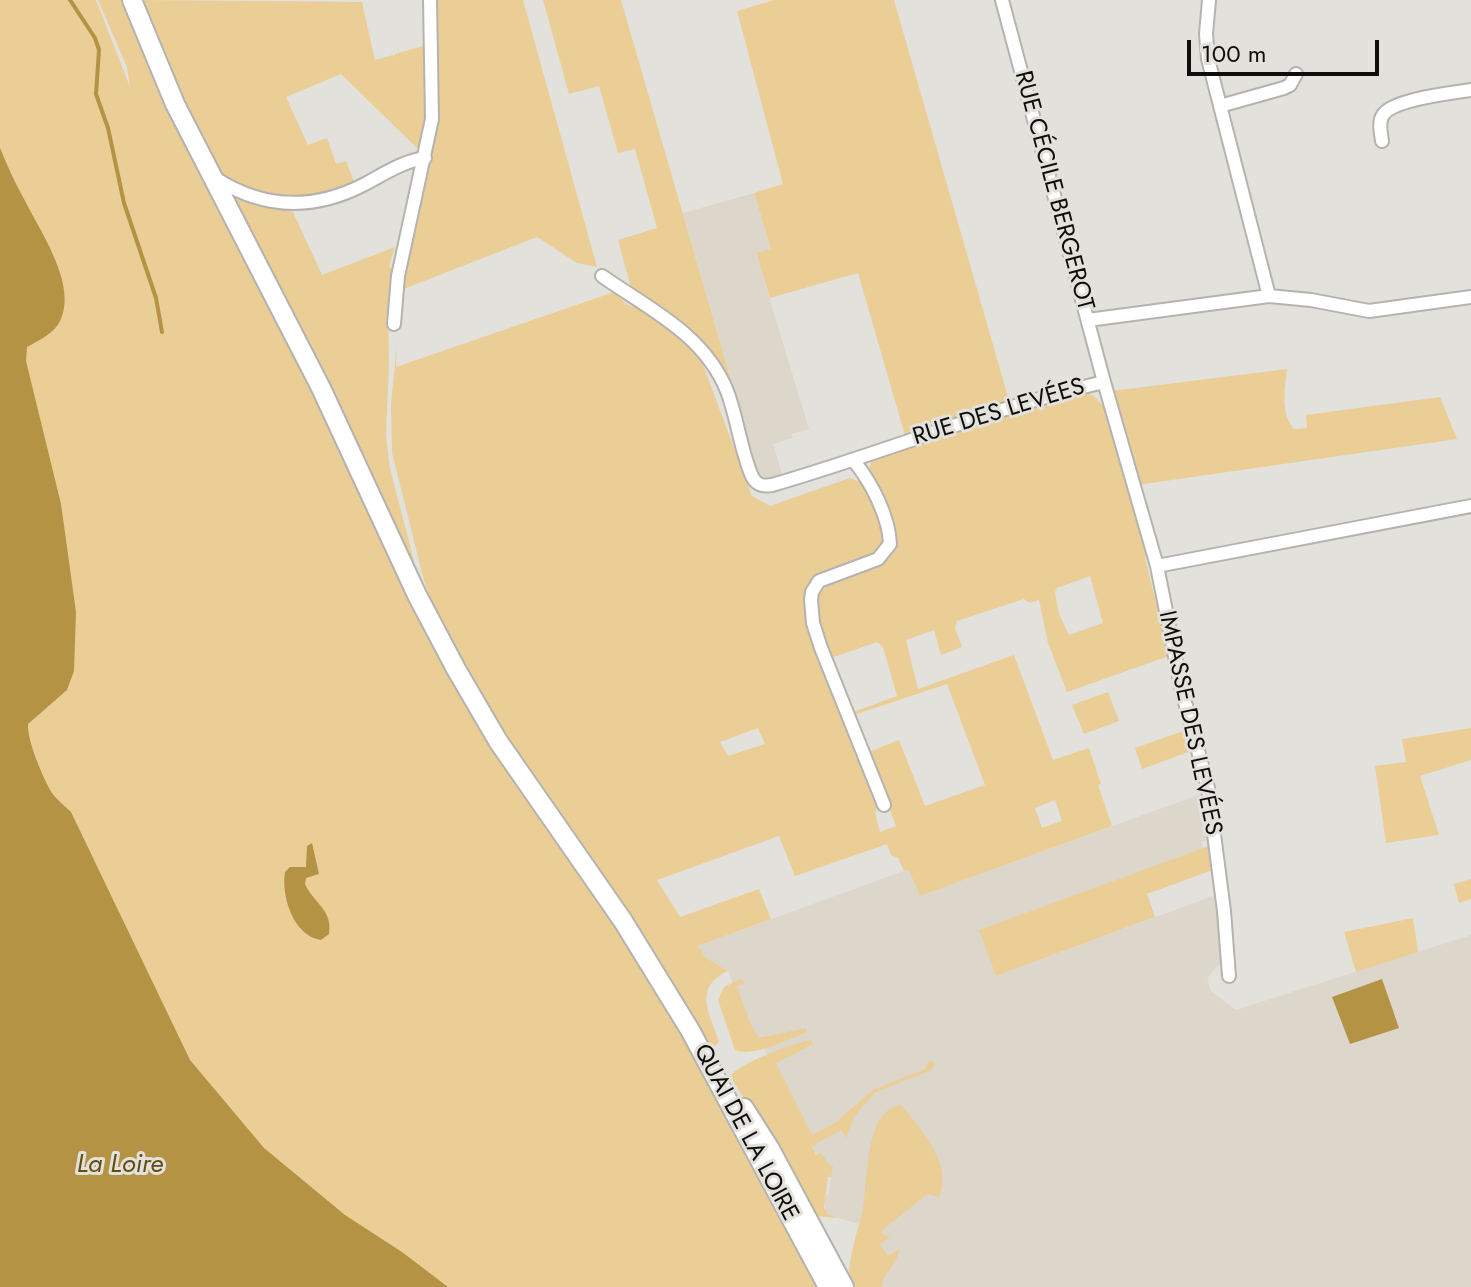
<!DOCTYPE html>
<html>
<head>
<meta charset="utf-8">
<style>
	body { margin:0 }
	#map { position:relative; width:1471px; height:1287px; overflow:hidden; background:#e3e1dc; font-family:Jost,sans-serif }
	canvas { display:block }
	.scale { position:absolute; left:1187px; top:40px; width:192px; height:36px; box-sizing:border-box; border:4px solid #0e0d0b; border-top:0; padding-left:10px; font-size:24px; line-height:28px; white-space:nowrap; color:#0e0d0b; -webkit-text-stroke:6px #e3e1dc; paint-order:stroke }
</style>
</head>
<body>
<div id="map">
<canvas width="1471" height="1287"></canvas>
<div class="scale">100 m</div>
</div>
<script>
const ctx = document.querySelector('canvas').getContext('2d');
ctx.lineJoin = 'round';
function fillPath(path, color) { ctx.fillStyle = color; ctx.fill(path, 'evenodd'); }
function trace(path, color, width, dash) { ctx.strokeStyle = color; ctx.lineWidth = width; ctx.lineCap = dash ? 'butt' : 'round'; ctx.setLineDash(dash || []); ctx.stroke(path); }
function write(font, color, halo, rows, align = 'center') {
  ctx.font = font + ' Jost,sans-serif'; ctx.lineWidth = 6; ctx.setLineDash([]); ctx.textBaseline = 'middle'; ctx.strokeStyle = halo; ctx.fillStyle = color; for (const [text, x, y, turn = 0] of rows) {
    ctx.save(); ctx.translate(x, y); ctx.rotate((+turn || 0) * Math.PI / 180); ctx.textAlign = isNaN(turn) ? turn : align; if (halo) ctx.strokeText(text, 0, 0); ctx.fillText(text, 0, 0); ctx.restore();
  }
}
fillPath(new Path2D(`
	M754 193 771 249 756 254 809 429 792 434V438L773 444 783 477 764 481 759 477 683 213Z
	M1201 794 1208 839 1201 842 1203 848 980 930 996 976 1216 895 1222 961 1207 978 1211 991 1236 1010 1471 935V1287H882L881 1257 860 1224 831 1216 825 1212V1197L829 1194 832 1166 821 1164 764 1048 745 1018 728 971 705 957 698 946 909 869 920 896Z`), '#dcd6cb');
fillPath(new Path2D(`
	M0 0H96L130 87 127 67 98 0H125L399 571 650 975 822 1287H436L326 1227 0 883Z
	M141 0 362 2 375 60 393 55 394 57 395 54 423 46C425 77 435 121 417 148L341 74 286 97 308 145 327 138 336 164 346 161 355 184 310 197 265 198 221 178 198 134Z
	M436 0H523L597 267 577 263 537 237 401 290 437 124Z
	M543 0H621L731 380 727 379 704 347 631 288 618 240 657 228 635 149 618 153 599 86 569 94Z
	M774 0H894L1010 404 906 439 858 273 770 298 756 253 771 249 754 193 783 184 737 11Z
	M229 193 293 212 322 275 395 247 389 266 392 269 388 297 389 366 386 435 390 468 414 561V570Z
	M614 292 626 304 658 317 699 354 752 496 770 506 850 478 864 483 886 532 884 551 808 593 810 633 857 759 862 757 879 803 875 813 880 832 896 826 869 752 899 740 925 806 985 785 947 684 854 715 853 712 897 696 883 647 877 642 831 658C826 643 813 621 816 604 824 566 894 580 895 543 896 523 877 491 868 474L872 459 1000 416 1083 392 1094 396 1105 408 1147 550 1145 558 1169 656 1067 692 1048 643 1039 600 1030 603 1024 599 957 621 955 628 962 647 941 655 934 630 906 640 918 689 1014 655 1053 760 1089 748 1101 784 1098 785 1112 826 920 896 909 870 904 871 898 858 891 855 887 844 795 876 779 836 657 880 680 917 759 889 771 919 698 946 705 957 728 971C692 988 710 1014 719 1041L714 1048 708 1046 516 753 435 610 424 581 392 453 391 404 397 344 396 367ZM1090 576 1103 623 1069 635 1059 614 1055 592 1057 588ZM758 728 765 744 728 756 720 742ZM1055 800 1062 821 1042 828 1035 808Z
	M1287 369C1285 387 1280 414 1294 429L1307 428 1306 415 1440 397 1457 439 1137 485 1112 391Z
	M1108 692 1119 721 1084 734 1072 705Z
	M1471 728V760L1420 776 1439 835 1386 843 1375 766 1406 762 1402 739Z
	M1186 730 1191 751 1142 769 1135 748Z
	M1214 844 1218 868 1147 894 1155 917 996 976 979 930Z
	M1471 879V899L1459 903 1454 884Z
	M1413 918 1418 952 1356 972 1344 932Z
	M740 979 746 982 737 986 750 1023 759 1038 806 1028 807 1032C789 1039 752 1058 735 1050L718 1000 724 987Z
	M811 1040 813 1044 776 1063 812 1135 835 1123 873 1090 925 1069 930 1060 935 1064 931 1070 874 1093 854 1117 846 1138 841 1130 812 1146 816 1155 821 1153 829 1165 833 1166 831 1177H828L824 1208 828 1214 837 1218 814 1216 732 1079V1074C745 1061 792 1044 811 1040Z
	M901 1105C921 1129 954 1166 939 1197L927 1194 880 1232 890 1237 880 1244 888 1256 899 1249C898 1265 882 1273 882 1287H848C848 1266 854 1239 860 1222 870 1195 860 1110 901 1105Z`), '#eace95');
fillPath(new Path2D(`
	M0 148C7 165 15 183 24 199 40 231 78 285 60 321 54 334 39 340 27 347L26 361 61 504 76 612 74 671 67 690 28 724C27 741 43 778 52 793 57 800 65 806 71 812L190 1060 264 1148 345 1215 402 1252 448 1287H0Z
	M312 843 319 874 306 878 305 884C313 903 333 909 329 934L321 940C293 936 281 896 285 872L290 867H306L307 846Z
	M1382 979 1399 1028 1350 1044 1332 997Z`), '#b59345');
trace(new Path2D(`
	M70 0 95 38 99 50 96 94 108 128 124 203 156 298 162 332`), '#b59345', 4);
const minor = new Path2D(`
	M1002 0 1104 382 1157 566 1471 506
	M1209 0 1206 34 1208 59 1269 296
	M1220 106 1284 88 1290 85 1296 74
	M1382 141C1381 133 1378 122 1383 115 1393 99 1452 93 1471 90
	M215 178C263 209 312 211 363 185 382 175 403 161 425 158
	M602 276C649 309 704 334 727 391 737 417 740 447 751 474 755 484 761 487 772 485 883 453 991 408 1104 382
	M1088 320 1269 296 1311 300 1369 311 1471 297
	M394 324 398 276 432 119 430 0
	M854 461C871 482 889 516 890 544L878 559 819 581 812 592 811 600 813 623 821 648 884 805
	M1157 566 1182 691 1208 788 1224 911 1229 976`);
const secondary = new Path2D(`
	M132 0 175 104 321 388 417 595 456 669 498 741 623 921 690 1030 828 1287
	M744 1108 770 1149 844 1287`);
trace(minor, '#b5b3af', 16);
trace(secondary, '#b5b3af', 22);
trace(minor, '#fff', 12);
trace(secondary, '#fff', 18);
write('24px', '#0e0d0b', '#e3e1dc', [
	["RUE CÉCILE BERGEROT",1053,191,75],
	["RUE DES LEVÉES",999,413,-17],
	["IMPASSE DES LEVÉES",1189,723,78],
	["QUAI DE LA LOIRE",745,1133,62]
]);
write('italic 26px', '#654d10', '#e3e1dc', [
	["La Loire",120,1166]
]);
</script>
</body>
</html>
